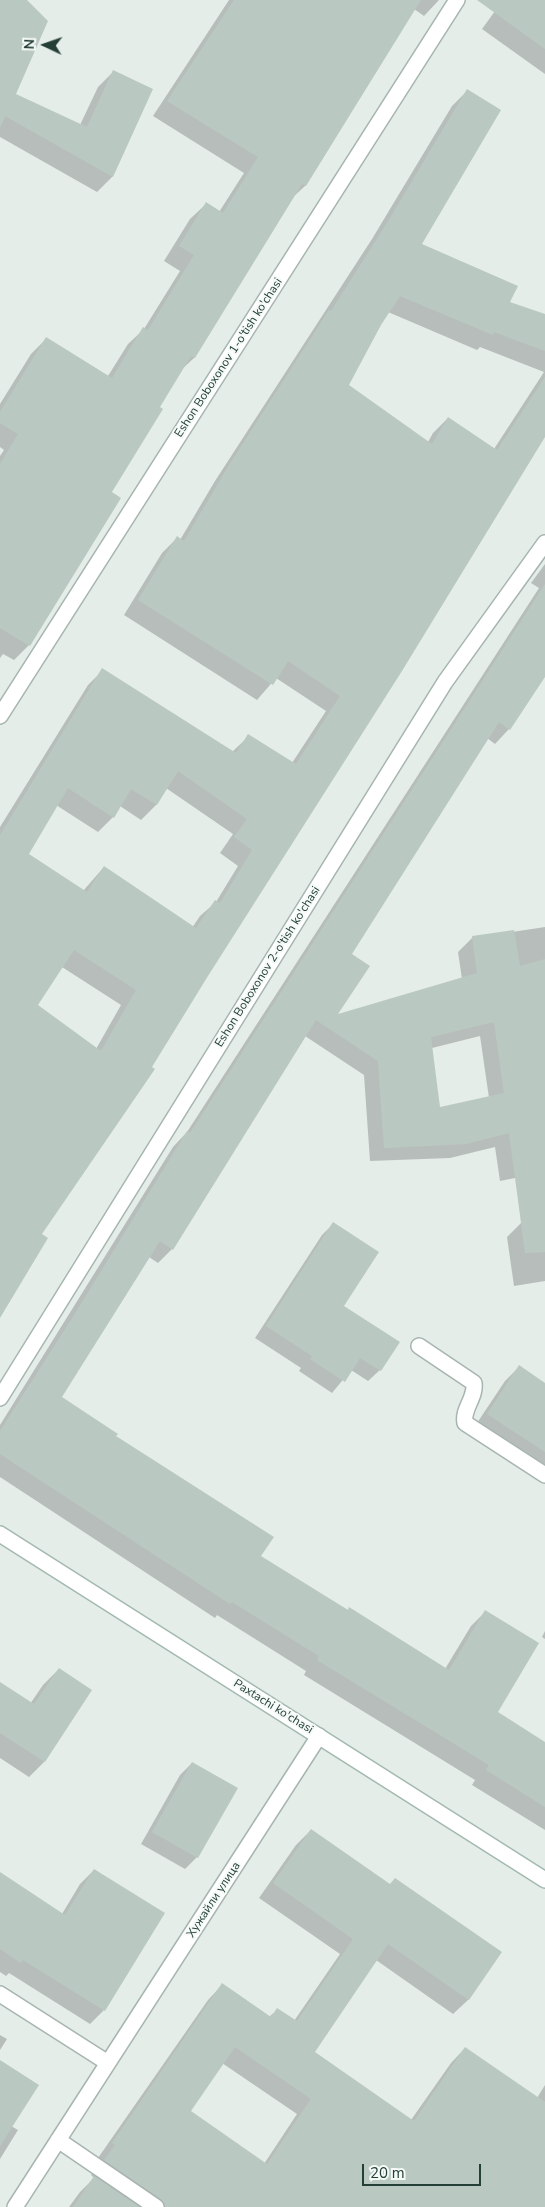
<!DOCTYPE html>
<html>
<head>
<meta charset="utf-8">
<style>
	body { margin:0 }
	#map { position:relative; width:545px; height:2207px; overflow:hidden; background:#e5ede9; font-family:"Nunito Sans",sans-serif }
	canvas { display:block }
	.north { position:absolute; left:20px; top:20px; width:50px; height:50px; -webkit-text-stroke:4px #f5faf7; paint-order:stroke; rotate:273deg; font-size:14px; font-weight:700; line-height:20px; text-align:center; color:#243f36 }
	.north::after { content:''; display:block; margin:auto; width:18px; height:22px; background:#243f36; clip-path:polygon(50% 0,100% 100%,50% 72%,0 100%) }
	.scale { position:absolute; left:362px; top:2164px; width:119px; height:22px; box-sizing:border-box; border:2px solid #243f36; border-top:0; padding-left:6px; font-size:15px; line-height:18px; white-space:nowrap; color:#243f36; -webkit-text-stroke:4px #f5faf7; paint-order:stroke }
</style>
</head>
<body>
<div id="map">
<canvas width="545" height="2207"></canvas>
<div class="north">N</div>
<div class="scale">20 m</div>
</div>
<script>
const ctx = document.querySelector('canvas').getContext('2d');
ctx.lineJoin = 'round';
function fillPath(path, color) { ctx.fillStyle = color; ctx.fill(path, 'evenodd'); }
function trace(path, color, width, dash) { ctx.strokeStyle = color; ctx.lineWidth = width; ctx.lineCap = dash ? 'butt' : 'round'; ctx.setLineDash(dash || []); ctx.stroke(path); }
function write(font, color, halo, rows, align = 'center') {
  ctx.font = font + ' "Nunito Sans",sans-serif'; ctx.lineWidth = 4; ctx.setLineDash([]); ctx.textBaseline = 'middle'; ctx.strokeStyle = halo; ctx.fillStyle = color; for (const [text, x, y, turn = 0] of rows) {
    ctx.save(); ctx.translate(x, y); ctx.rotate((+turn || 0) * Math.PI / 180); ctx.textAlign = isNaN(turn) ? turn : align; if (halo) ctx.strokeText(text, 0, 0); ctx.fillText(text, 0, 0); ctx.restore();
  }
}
fillPath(new Path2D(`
	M0 0H26L14 95 80 125 98 87 113 72 152 89 112 177 97 192 0 137Z
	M229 0H439L424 16 414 9 305 186 291 199 194 358 180 371 111 492 29 645 14 660 3 654 0 658V456L4 450 0 447V404L31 354 47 338 108 376 128 344 144 329 180 271 164 261 190 219 206 204 219 212 244 173 153 116Z
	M503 0H545V74L482 29Z
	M467 91 420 245 508 302 545 315V436L40 1234 0 1311V827L88 685 103 670 232 752 249 736 292 763 326 711 276 678 257 700 124 615 162 553 177 538 180 540 215 481 372 239 452 106ZM388 312 477 350 480 347 544 372 494 449 448 418 433 433 428 442 347 385ZM166 788 233 834 220 853 238 866 216 902 200 916 192 928 104 867 83 891 27 854 56 805 98 832 113 817 120 806 141 820 156 805ZM62 967 121 1005 96 1049 36 1005Z
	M545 564V674L509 729 495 744 487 738 350 954 335 1016 462 979 458 952 472 938 545 927V1172L500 1181 495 1147 450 1158 370 1161 364 1075 305 1036 172 1249 158 1263 149 1257 60 1398 115 1436 260 1557 445 1669 471 1626 485 1612 496 1713 545 1744V1830L472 1785 475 1780 304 1675 306 1671 217 1615 215 1618 0 1477V1425L173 1147 187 1132 539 588 531 583ZM480 1036 489 1098 439 1108 432 1048Z
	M545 1219V1281L514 1286 507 1237 521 1223Z
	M333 1224 342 1307 380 1370 368 1381 351 1370 332 1393 299 1371 301 1368 255 1338 322 1235Z
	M519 1367 545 1384V1476L473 1429 505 1381Z
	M545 1631V1639L542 1637Z
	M59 1669 91 1691 44 1762 29 1777 0 1758V1683L30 1704 43 1685Z
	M192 1763 197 1857 185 1869 141 1844 180 1775Z
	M311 1830 390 1885 500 1953 468 2000 453 2014 376 1960 313 2052 411 2120 451 2063 465 2048 537 2098 545 2085V2207H69L80 2192 94 2178 91 2175 101 2160 98 2158 208 2000 222 1985 269 2017 277 2010 294 2021 340 1954 259 1898 296 1845ZM222 2063 297 2114 264 2164 189 2112Z
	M94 1870 104 2010 90 2024 9 1973 6 1976 0 1972V1874L62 1914 80 1884Z
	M0 2035 7 2039 0 2050Z
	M0 2061 11 2126 18 2130 0 2159Z`), '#0003');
fillPath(new Path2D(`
	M0 0H27L48 21 16 94 87 127 113 70 153 89 113 177 5 116 0 128Z
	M234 0H421L306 186 302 184 195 358 191 356 160 407 163 409 112 492 121 498 30 646 0 628V464L18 434 0 423V412L46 337 112 378 143 327 148 330 194 255 179 246 206 202 223 213 258 157 167 101Z
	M477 0H545V49Z
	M467 89 501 110 422 244 518 286 510 302 545 314V351L494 332 493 335 400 296 381 325 349 385 432 444 448 417 497 450 545 377V437L402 671 208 976 152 1067 155 1069 42 1234 48 1238 0 1318V835L102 668 236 753 248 734 296 764 340 696 288 661 273 685 138 600 177 536 184 541 229 465 329 310 331 311 387 223ZM178 771 247 819 234 837 252 850 220 903 215 900 196 928 104 866 87 892 29 854 68 788 114 818 131 789 157 805ZM74 950 136 990 101 1051 38 1005Z
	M545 584V677L510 730 499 722 352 954 370 966 338 1014 477 973 472 936 514 930 520 966 545 959V1252L525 1253 509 1133 466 1144 384 1148 378 1061 316 1020 173 1250 160 1241 62 1397 118 1434 116 1436 274 1537 261 1556 348 1610 349 1607 449 1670 485 1610 539 1643 498 1712 545 1742V1807L486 1770 489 1765 317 1660 319 1656 232 1602 230 1604 0 1454V1431L76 1312 187 1131 190 1133ZM494 1022 504 1093 440 1107 431 1037Z
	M333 1222 379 1252 344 1306 400 1342 381 1371 360 1358 345 1382 310 1359 312 1356 266 1326Z
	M519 1365 545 1383V1452L487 1414Z
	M59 1668 92 1690 45 1762 0 1733V1682L34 1704Z
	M192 1762 238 1788 198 1858 152 1832Z
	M311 1829 390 1884 395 1878 502 1952 469 2000 388 1944 315 2052 414 2121 465 2047 545 2102V2207H165L161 2199 104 2160 115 2145 112 2143 222 1983 271 2017 277 2008 297 2021 353 1939 273 1883ZM235 2047 311 2099 267 2164 191 2111Z
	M94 1869 165 1913 105 2011 23 1960 21 1963 0 1949V1872L65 1915Z
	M0 2060 39 2085 0 2146Z
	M94 2176 139 2207H73Z`), '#bac8c2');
const street = new Path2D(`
	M0 716 457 0
	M419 1346 474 1383C476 1398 462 1409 465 1423L545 1475
	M0 1398 445 682 545 543
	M0 1994 108 2063
	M58 2140 156 2207
	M15 2207 319 1736`);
const secondary = new Path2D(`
	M0 1534 545 1880`);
trace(street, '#a7b5b0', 18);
trace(secondary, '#a3b9b0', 18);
trace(street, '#fff', 15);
trace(secondary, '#fff', 15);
write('12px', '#243f36', '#f5faf7', [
	["Eshon Boboxonov 1-o'tish ko'chasi",229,358,-57],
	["Eshon Boboxonov 2-o'tish ko'chasi",268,967,-58],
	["Paxtachi ko'chasi",273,1707,32],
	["Хужайли улица",214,1900,-57]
]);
</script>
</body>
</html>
